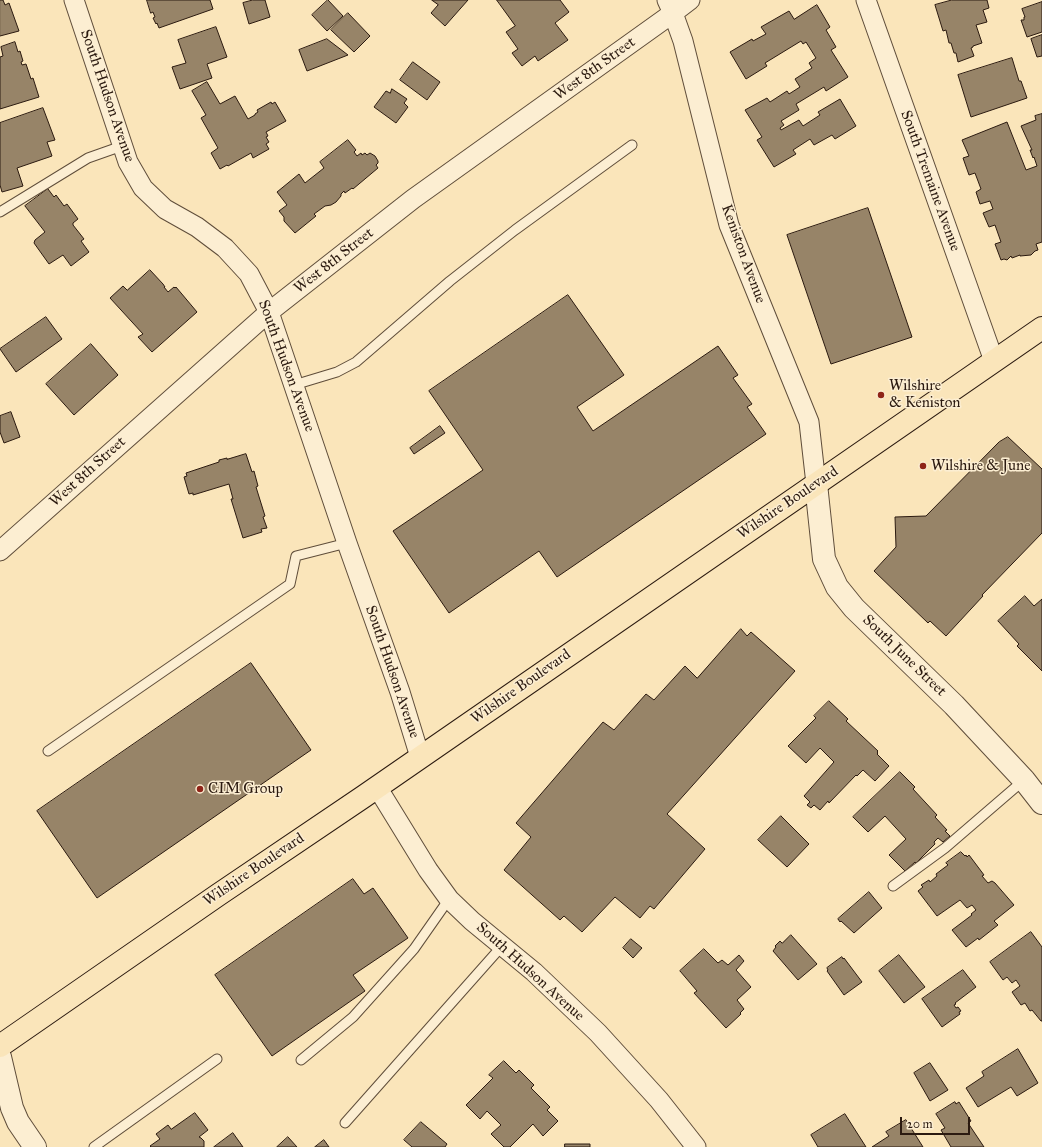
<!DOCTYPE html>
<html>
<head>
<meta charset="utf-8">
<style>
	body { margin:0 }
	#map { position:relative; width:1042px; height:1147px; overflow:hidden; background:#fae5ba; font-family:"IM FELL Great Primer",serif }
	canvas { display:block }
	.scale { position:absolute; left:900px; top:1117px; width:70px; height:18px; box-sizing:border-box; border:2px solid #2b1a10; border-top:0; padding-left:5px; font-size:12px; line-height:14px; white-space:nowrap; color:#2b1a10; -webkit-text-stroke:3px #fceed2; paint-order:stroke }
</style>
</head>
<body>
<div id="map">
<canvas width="1042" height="1147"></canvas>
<div class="scale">20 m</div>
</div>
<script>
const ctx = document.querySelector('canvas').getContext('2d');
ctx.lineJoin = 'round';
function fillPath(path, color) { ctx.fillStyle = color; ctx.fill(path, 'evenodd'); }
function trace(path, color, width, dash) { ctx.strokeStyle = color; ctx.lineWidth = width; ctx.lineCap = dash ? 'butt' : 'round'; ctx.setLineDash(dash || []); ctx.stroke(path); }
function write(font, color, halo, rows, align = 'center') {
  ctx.font = font + ' "IM FELL Great Primer",serif'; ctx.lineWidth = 3; ctx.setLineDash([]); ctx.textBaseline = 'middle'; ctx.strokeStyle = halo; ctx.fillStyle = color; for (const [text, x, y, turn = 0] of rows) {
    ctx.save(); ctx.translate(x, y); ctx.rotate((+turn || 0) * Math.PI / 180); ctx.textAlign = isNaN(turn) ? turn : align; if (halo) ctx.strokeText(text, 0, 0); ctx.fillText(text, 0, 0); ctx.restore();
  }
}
const building = new Path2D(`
	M0 0H3L5 5 9 3 19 31 0 36Z
	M147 0H210L213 9 159 28 157 23 156 24 153 18 155 17 153 12 151 13Z
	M253 0H265L270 17 249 24 243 3Z
	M328 0 343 16 327 31 312 15Z
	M432 0H468L445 26 431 13 438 5Z
	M497 0H560L569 12 555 23 568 40 538 61 535 56 522 66 512 53 518 49 506 32 515 26Z
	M952 0H987L989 8 983 10 987 22 976 25 982 43 973 46V47L971 48 974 56 958 62 956 53H954L951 43H949L946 30 943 31 935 5Z
	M1042 2V32L1027 37 1021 20H1024V17H1025L1022 9Z
	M817 5 830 27 826 30 836 47 831 50 848 77 826 91 824 87 796 104 799 110 781 121 784 125 780 128 781 130 799 120 803 126 820 115 818 112 840 99 856 126 835 139 832 135 814 145 810 139 793 150 796 154 774 167 757 140 762 137 745 110 767 98 770 102 787 91 789 94 800 87 795 79 812 68 809 63 816 58 806 42 803 44 801 41 765 63 767 66 746 79 730 52 752 39 753 41 766 34 761 27 789 11 794 19Z
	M348 13 370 36 354 52 331 30Z
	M216 27 227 57 207 64 212 78 180 89 172 67 186 63 178 40Z
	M1042 35V56L1037 57 1031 39Z
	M327 39 348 55 307 71 299 50Z
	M15 42 18 52 20 51 23 61 21 62 22 65 26 64 31 79 33 78 39 97 0 109V57L3 56 1 47Z
	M1012 58 1019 81H1021L1027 98 971 117 958 75Z
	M413 62 440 82 427 100 400 80Z
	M207 82 220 104 235 96 248 119 255 115V114L258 112 257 110 271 102 272 104 275 102 286 121 266 132 268 136 266 137 269 142 266 144 269 149 253 158 251 153 228 166 227 165 220 169 211 153 218 148 201 118 206 115 192 91Z
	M392 89 407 99 404 103 408 107 396 123 374 107 386 91 390 93Z
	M43 108 55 140 47 142 52 156 17 168 23 186 2 192 0 185V123Z
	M1042 114V242L1036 244 1038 250 1035 251 1031 255 1020 256V255L1012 258 1011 256 1007 260 1004 259 1001 260 995 244 1001 242 995 225 989 227 983 213 993 209 990 201 980 204 976 192 981 189 975 173 969 175 963 158 969 156 962 140 1007 122 1026 170 1037 166 1034 157 1033 158 1030 150H1032L1021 126 1036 120 1035 116Z
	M348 140 356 150 354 152 357 156 361 153 362 155 365 153 367 155 370 153 375 156 378 161V163L376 165 378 168 353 189 352 188 345 193 344 191 341 194V196L336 202 331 205 325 206 314 214 316 216 295 233 284 221V217L279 211 287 205 277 192 299 174 305 183 324 168 320 162Z
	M48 189 54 197 56 195 64 206 67 204 78 219 73 223V225L84 239 81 241 89 252 71 266 63 255 49 264 34 243 35 240 45 232 25 206Z
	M868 208 912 337 831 364 787 235Z
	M150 270 163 284 165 287H164L168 292 174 287 175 288 176 287 197 312 152 352 138 337 143 334 110 298 123 286 127 290Z
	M568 295 624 375 577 407 593 431 718 346 738 375 733 378 752 404 747 407 766 434 557 577 539 551 449 613 393 531 483 470 429 391Z
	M46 317 62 339 16 372 0 349Z
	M91 344 118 375 74 415 46 384Z
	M11 412 20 437 4 443 0 432V416Z
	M440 426 445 433 414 454 410 448Z
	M1008 437 1042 469V533L982 595 983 596 946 636 930 621 928 623 874 571 896 547 895 517 926 516 999 442Z
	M246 454 252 472 254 471 258 486 256 487 265 516 263 517 267 528 261 529 262 532 243 538 231 499H233L229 484 193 495V493L189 494 184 477 187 476 186 473 219 462V460L227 458V459Z
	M1025 596 1034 606 1042 599V671L1017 646 1019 644 998 621Z
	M741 629 747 636 751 632 795 671 667 814 705 849 654 909 650 906 640 918 615 897 582 932 564 916 560 920 504 870 531 837 516 823 603 722 614 730 646 694 654 700 685 666 697 678Z
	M251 663 311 750 97 898 37 811Z
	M829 701 848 719 846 721 878 751 877 752 878 753 877 754 889 766 875 781 863 770 857 776 856 775 829 803 828 801 820 810 814 805 811 808 807 805 810 802 804 796 834 762 820 748 806 763 788 746 816 718 814 716Z
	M900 772 915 787 913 789 937 815 935 817 947 830 945 831 950 836 943 842 938 838 934 842 935 844 916 863 915 862 905 871 889 855 906 839 885 816 868 832 853 817Z
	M781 816 809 844 787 867 758 840Z
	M961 852 965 856 966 855 967 857 969 855 984 875 982 876 988 883 992 881 995 883 1014 905 994 921 998 925 979 940 978 938 966 947 952 930 972 915 971 914 976 910 972 905 967 908 960 900 937 916 918 891 923 887 921 885 929 880 930 882 937 876 936 874 948 865 946 863Z
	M353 879 364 894 373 888 408 938 353 975 365 991 272 1056 215 975Z
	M869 892 882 908 854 933 841 921 840 922 838 919Z
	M1031 932 1042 947V1021H1041L1032 1010 1030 1011 1025 1003 1021 1005 1012 992 1020 986 1016 980 1012 983 1007 977 1003 980 990 962Z
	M791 935 817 964 798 980 773 951 776 947 775 946 780 941 782 943Z
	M631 939 642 948 633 958 623 948Z
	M704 949 718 963 722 960 728 965 739 955 744 961 736 970 751 987 737 1000 744 1009 740 1013 741 1014 726 1028 694 993 697 991 680 971Z
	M899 955 925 987 904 1003 879 971Z
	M842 957 843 959 844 958 862 982 844 995 827 971 828 970 827 968Z
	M963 970 976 987 955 1003 956 1004 954 1005 956 1008 958 1007 961 1011 959 1012 960 1014 942 1027 922 999Z
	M1018 1049 1038 1083 1017 1096 1011 1087 978 1107 966 1088 984 1076 982 1072Z
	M504 1061 516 1073 519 1070 534 1085 531 1088 550 1107 547 1110 558 1121 543 1136 533 1124 510 1147H504L491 1134 501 1125 487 1111 480 1119 466 1105 493 1078 489 1075Z
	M930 1063 948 1090 930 1101 914 1073Z
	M955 1102 956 1104 959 1102 971 1121 968 1123 984 1147H951L941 1130 945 1128 936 1114Z
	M195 1113 208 1130 199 1137 201 1138 204 1141V1147H151L150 1146 160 1139 156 1134 168 1125 171 1129Z
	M845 1114 866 1147H818L811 1135Z
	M906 1120 923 1147H872L889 1136 886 1132Z
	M421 1122 447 1144 445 1147H412L404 1140Z
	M233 1133 243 1147H214Z
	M288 1137 297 1147H277Z
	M324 1140 329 1147H315Z
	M565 1144H590V1147H565Z`);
fillPath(building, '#978468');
trace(building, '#2b1a10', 1);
const service = new Path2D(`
	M0 212 88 158 122 146
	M294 385 337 372 356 362 450 281 515 230 632 145
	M48 751 290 584 296 556 347 543
	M893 886 945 848 1024 780
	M301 1060 353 1017 414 949 449 899
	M345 1123 502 946
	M94 1147 217 1059`);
const minor = new Path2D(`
	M74 0 128 162 143 188 165 209 197 227 225 248 249 274 269 312 347 543 400 692 420 757
	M667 0 673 13 683 41 729 225 809 422 816 484
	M866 0 994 361
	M0 551 269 312 413 199 673 13 690 0
	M377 787 428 870 449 899 472 921 534 972 598 1033 659 1100 696 1147`);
const tertiary = new Path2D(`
	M816 484 824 559 837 587 854 608 954 705 1024 780 1042 803
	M0 1057 12 1108 18 1122 35 1147`);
const primary = new Path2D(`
	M0 1046 218 895 363 797 1042 328`);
trace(service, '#5f4d3a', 11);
trace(minor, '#5f4d3a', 21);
trace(tertiary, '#5f4d3a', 24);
trace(primary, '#2b1a10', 24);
trace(service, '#fceed2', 9);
trace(minor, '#fceed2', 19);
trace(tertiary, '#fceed2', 22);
trace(primary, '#fae5ba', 22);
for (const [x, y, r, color] of [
	[881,395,4,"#8f2418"],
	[923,466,4,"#8f2418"],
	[200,789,4,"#8f2418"]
]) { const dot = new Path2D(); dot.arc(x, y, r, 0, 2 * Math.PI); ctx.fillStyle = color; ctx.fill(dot); trace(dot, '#fceed2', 1.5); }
write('15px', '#2b1a10', '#fceed2', [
	["West 8th Street",595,69,-36],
	["South Hudson Avenue",107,96,71],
	["South Tremaine Avenue",930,181,70],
	["Keniston Avenue",743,254,70],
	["West 8th Street",334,261,-38],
	["South Hudson Avenue",286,366,70],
	["West 8th Street",88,472,-42],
	["Wilshire Boulevard",788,503,-34],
	["South June Street",904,656,44],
	["South Hudson Avenue",392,672,71],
	["Wilshire Boulevard",521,687,-35],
	["Wilshire Boulevard",254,870,-34],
	["South Hudson Avenue",530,972,42]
]);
write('15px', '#2b1a10', '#fceed2', [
	["Wilshire",889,386],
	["& Keniston",889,403],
	["Wilshire & June",931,466],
	["CIM Group",208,789]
], 'left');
</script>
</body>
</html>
